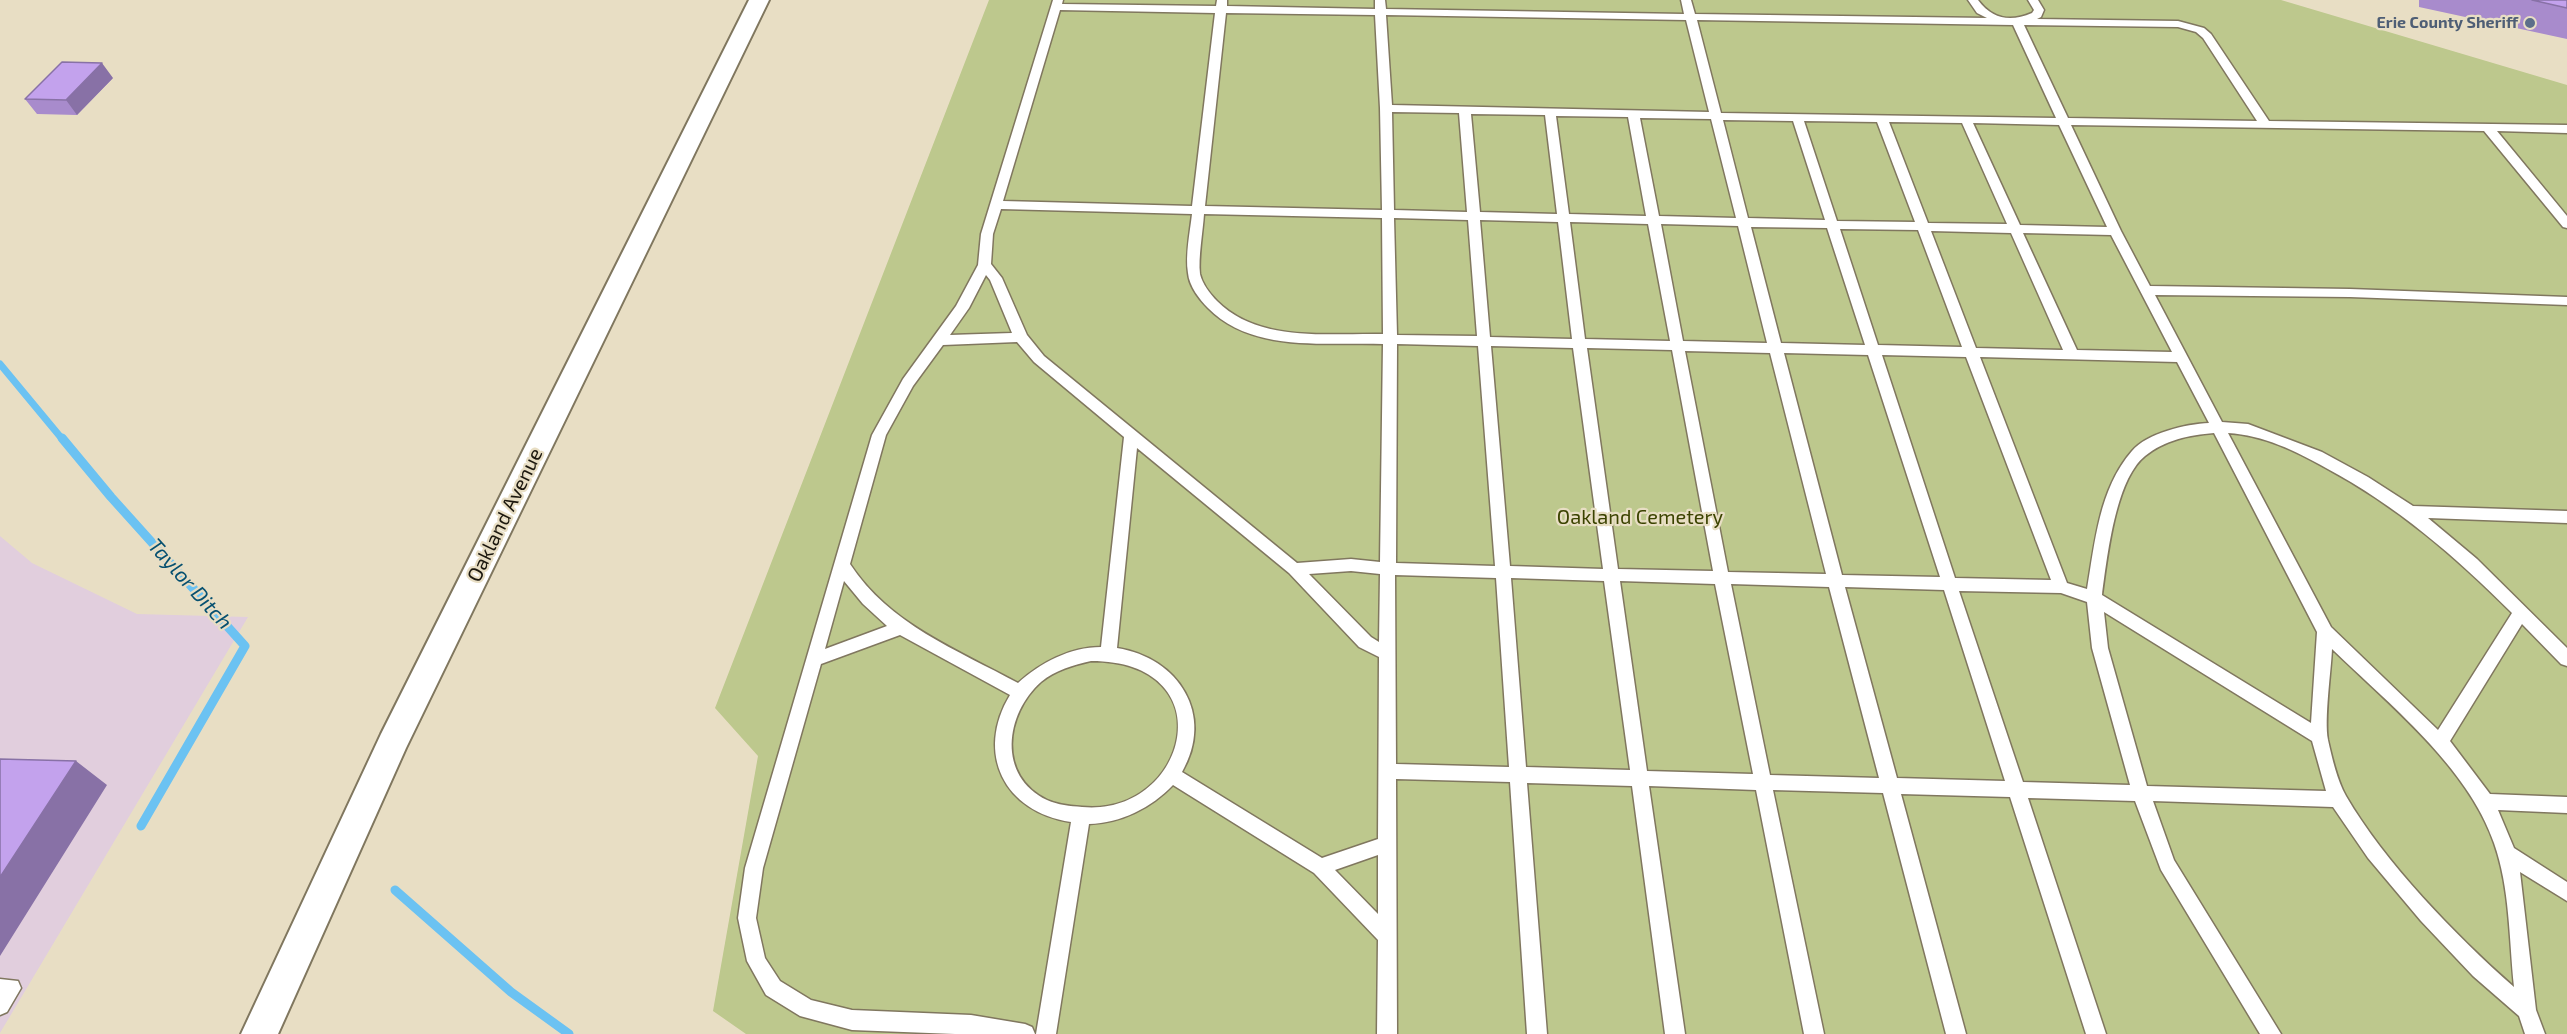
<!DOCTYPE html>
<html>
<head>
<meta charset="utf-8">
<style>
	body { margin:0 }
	canvas { display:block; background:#e8dec4 }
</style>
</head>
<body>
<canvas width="2567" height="1034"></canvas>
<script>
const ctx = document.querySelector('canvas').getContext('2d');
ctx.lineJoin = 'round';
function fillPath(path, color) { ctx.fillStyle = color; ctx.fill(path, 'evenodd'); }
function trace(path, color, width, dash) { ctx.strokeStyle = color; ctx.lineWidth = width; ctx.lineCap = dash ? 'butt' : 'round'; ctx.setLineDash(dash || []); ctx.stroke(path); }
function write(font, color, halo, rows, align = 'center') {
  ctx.font = font + ' "Exo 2",sans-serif'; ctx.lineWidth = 4.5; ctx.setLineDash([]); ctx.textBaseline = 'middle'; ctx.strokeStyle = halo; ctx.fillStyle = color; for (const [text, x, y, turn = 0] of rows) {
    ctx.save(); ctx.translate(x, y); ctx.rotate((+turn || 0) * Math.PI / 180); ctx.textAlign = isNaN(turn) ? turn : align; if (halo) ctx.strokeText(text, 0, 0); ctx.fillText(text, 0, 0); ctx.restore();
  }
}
fillPath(new Path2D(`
	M0 536 32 563 137 614 248 617 0 1033Z`), '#e1cedd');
fillPath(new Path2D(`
	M989 0H2281L2567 85V1034H746L713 1011 758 756 715 708Z`), '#bdc88d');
trace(new Path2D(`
	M0 364 63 440`), '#6bc2f2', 7);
trace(new Path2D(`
	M62 438 111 497 245 646 141 826
	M395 890 511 992 569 1034`), '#6bc2f2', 9);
const service = new Path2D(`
	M1053 0H1063L1062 4 1216 6 1217 0H1227V6L1375 9V0H1385L1386 9 1684 14 1681 0H1691L1695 14 1987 18 1977 13 1968 0H1978C1993 20 2011 22 2032 13L2034 10 2028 0H2038L2044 10 2041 17 2037 19 2178 21 2204 28 2211 34 2269 121 2567 125V133L2497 131 2567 216V228L2563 227 2484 131 2071 125 2121 231 2150 286 2350 289 2567 297V305L2350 297 2155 295 2222 422 2248 424 2322 452 2368 477 2413 506 2567 511V523L2428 518 2477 559 2567 648V666L2561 664 2522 624 2450 741 2490 794 2567 797V813L2498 810 2514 848 2567 882V901L2520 872 2536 1010 2545 1034H2525L2519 1016 2473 976 2421 921 2368 858 2333 807 2153 801 2174 860 2281 1034H2260L2161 870 2135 801 2028 798 2106 1034H2086L2010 797 1901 794 1966 1034H1946L1883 793 1773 790 1824 1034H1804L1756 790 1649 786 1685 1034H1665L1632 786 1527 783 1547 1034H1527L1510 782 1396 779 1397 1034H1377L1378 940 1314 873 1173 785C1151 808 1121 823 1089 824L1056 1034H1036L1071 822C1004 812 975 753 1010 695L900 635 821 664 763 868 756 918 765 958 780 981 811 1000 852 1010 971 1015 1025 1024 1032 1027 1035 1034H955L852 1030 800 1016 766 995 747 961 738 918 745 868 872 435 903 379 956 306 978 265 981 234ZM1060 10 1215 13 1192 206 1003 201ZM1226 13 1375 15 1380 108 1382 210 1205 206ZM1386 15 1686 20 1709 112 1392 105ZM1697 20 2013 25 2056 118 1721 113ZM2024 25 2178 27 2196 32 2203 38 2257 121 2068 118ZM1392 112 1459 113 1467 212 1394 210ZM1471 114 1545 115 1557 214 1480 212ZM1556 116 1628 117 1646 216 1569 214ZM1640 118 1711 119 1736 218 1659 216ZM1723 120 1793 121 1825 220 1748 218ZM1804 121 1877 122 1915 222 1837 221ZM1889 122 1962 123 2007 224 1928 223ZM1973 123 2059 125 2107 227 2020 225ZM1001 209 1192 214C1190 232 1185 255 1188 273 1189 286 1200 300 1208 308 1252 353 1325 342 1383 344L1380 562 1351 559 1297 563 1044 356 1027 335 1002 278 991 264 993 234ZM1204 214 1382 218 1383 334C1327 333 1259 343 1217 301 1210 294 1202 283 1200 274 1198 258 1203 231 1204 214ZM1394 218 1468 220 1477 336 1397 335ZM1480 220 1558 222 1572 339 1490 337ZM1570 222 1648 224 1670 341 1585 339ZM1661 224 1738 226 1767 343 1683 341ZM1751 227 1827 228 1865 345 1781 343ZM1840 229 1918 230 1962 347 1878 345ZM1931 231 2011 233 2063 350 1976 348ZM2023 233 2111 235 2172 352 2077 350ZM986 275 990 280 1012 333 950 335 969 308ZM1017 342 1034 362 1124 437 1101 647C1070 647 1040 663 1018 683 957 650 889 624 850 564L886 435 913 386 943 345ZM1397 344 1478 346 1495 566 1396 563ZM1491 346 1573 348 1603 569 1510 566ZM1587 348 1672 350 1713 571 1618 569ZM1685 351 1770 353 1826 574 1728 572ZM1784 353 1868 355 1940 577 1842 575ZM1882 355 1966 357 2051 580 1955 578ZM1980 357 2177 362 2209 423C2186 424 2147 433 2132 451 2099 489 2095 542 2087 589L2067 583ZM2214 433 2317 632 2311 723 2102 595C2107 559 2115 480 2145 456 2165 440 2189 435 2214 433ZM2228 433C2263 435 2296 451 2326 468 2397 506 2455 556 2512 613L2438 730 2331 627ZM1137 448 1289 573 1359 647 1379 657 1378 839 1322 858 1182 772C1215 715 1179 658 1117 648ZM1351 571 1380 574 1379 642 1371 637 1309 574ZM1395 575 1496 578 1509 767 1396 764ZM1511 578 1604 581 1630 770 1526 767ZM844 581 863 604 887 626 825 649ZM1620 581 1715 584 1753 774 1647 771ZM1731 584 1829 587 1879 778 1770 775ZM1845 587 1944 590 2005 781 1897 778ZM1959 591 2061 593 2087 602 2092 648 2130 785 2023 782ZM2104 612 2312 741 2326 791 2147 786 2108 648ZM2332 649C2388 703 2468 767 2494 843 2510 888 2509 939 2514 987 2456 936 2385 863 2346 796 2337 780 2332 758 2328 740 2324 719 2331 672 2332 649ZM1091 661C1227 661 1188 817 1082 807 1070 806 1058 805 1047 800 997 776 1005 714 1041 682 1055 670 1074 665 1091 661ZM1378 855V914L1335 870Z
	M0 979 18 981 21 988 7 1012 0 1015Z`);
const minor = new Path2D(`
	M749 0H769L406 748 278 1034H241L381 734Z`);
trace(service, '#80775f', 3);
trace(minor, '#80775f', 4);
fillPath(service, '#fff');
fillPath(minor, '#fff');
fillPath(new Path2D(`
	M2419 0H2567V39L2419 7Z
	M113 78 77 115 37 114 25 99Z`), '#a88bcc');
fillPath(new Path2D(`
	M102 63 113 78 77 115 66 100Z
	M76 761 107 785 0 956V877Z`), '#8871a6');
const building = new Path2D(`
	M2532 0H2567V8Z
	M62 62 102 63 66 100 25 99Z
	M0 759 76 761 0 877Z`);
fillPath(building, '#c3a2ed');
trace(building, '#8871a6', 1.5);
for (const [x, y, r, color] of [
	[2530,23,6,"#5c6f8a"]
]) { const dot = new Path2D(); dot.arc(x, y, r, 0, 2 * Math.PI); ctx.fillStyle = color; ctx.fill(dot); trace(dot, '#e8dec4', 2); }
write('bold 16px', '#4e5e75', '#e8dec4', [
	["Erie County Sheriff",2518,23]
], 'right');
write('20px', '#1c180f', '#e8dec4', [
	["Oakland Avenue",505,515,-64]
]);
write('20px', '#3b4300', '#e8dec4', [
	["Oakland Cemetery",1640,517]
]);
write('italic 21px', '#065070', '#e8dec4', [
	["Taylor Ditch",190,584,48]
]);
</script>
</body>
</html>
